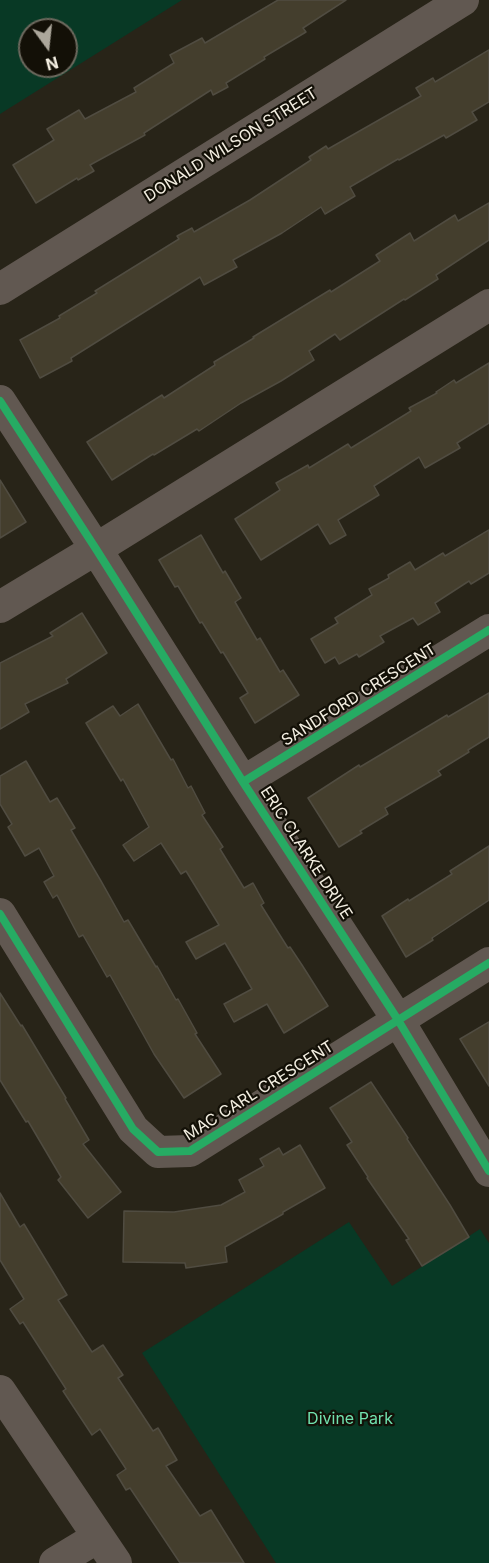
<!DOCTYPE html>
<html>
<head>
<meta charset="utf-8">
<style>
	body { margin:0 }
	#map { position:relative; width:489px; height:1563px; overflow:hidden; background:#282418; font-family:Inter,sans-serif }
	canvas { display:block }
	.north { position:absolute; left:18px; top:18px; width:60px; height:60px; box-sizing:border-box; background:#131007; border:2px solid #6d695e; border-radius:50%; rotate:165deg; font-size:16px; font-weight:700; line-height:24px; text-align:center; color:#f3eee1 }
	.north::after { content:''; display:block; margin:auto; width:21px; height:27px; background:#aca79b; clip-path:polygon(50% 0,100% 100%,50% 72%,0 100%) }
</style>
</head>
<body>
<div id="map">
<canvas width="489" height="1563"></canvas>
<div class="north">N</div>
</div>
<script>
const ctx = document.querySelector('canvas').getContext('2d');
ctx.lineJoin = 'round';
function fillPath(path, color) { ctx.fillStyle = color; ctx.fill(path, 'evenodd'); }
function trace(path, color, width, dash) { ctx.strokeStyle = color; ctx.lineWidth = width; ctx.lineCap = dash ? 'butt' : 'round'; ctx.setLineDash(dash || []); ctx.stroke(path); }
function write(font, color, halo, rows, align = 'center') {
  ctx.font = font + ' Inter,sans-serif'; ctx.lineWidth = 4.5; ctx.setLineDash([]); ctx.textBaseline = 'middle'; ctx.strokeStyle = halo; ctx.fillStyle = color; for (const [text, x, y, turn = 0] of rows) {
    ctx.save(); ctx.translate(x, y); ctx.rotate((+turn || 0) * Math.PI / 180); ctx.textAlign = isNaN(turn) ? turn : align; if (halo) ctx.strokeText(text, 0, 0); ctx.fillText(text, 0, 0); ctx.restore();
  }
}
fillPath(new Path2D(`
	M0 0H182L0 114ZM30 30H66V66H30Z
	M349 1222 392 1286 480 1229 489 1243V1563H276L142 1353Z`), '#083925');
const building = new Path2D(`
	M278 0H346L303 28 306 32 264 57 265 59 226 83 228 87 213 95 211 90 144 133 145 135 90 165 94 171 78 180 77 178 36 203 13 165 54 140 47 129 79 110 85 119 136 92 134 88 174 63 170 55 202 38 205 43Z
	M489 50V102L472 112 477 120 446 138 444 135 399 160 398 159 350 187 355 196 325 214 321 207 282 233 233 260 237 267 204 285 200 277 71 358 72 361 40 378 20 340 60 318 59 316 97 293 95 291 179 239 177 236 192 228 194 232 250 200 311 160 309 157 326 146 328 149 421 96 416 88 433 78 435 82Z
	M489 203V240L436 275 438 279 405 300 404 299 340 340 335 334 309 351 314 360 281 381 241 403 199 431 197 429 154 455 153 454 112 480 87 442 162 395 164 398 215 365 214 362 254 338 253 337 330 290 331 292 380 261 376 255 410 233 414 241 455 215 458 221Z
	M489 363V423L457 443 460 448 425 468 419 457 374 486 379 495 338 520 346 535 330 544 318 524 261 560 235 519 280 490 276 483 308 465 309 468 348 444 351 448 411 411 409 408 437 393 436 392 454 380 456 383Z
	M0 480 26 522 0 538Z
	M489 530V573L471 584 469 581 435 603 440 612 418 625 413 618 380 636 384 642 359 657 357 654 339 664 335 657 325 663 311 639 338 623 335 618 372 595 369 589 389 578 388 575 410 562 415 570 443 553 445 556Z
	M201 535 223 573 225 571 241 598 235 602 257 640 260 638 280 672 283 670 299 695 255 723 240 698 248 693 223 652 221 653 202 622 200 623 178 586 175 587 159 560Z
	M82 613 107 653 66 679 68 683 25 704 29 712 0 729V663L53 636 50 633Z
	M489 693V737L468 750 469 752 438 771 441 775 385 808 388 814 360 831 362 833 339 847 308 798 359 765 360 767 447 715 448 717Z
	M138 704 171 760 173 759 188 788 191 786 205 813 202 815 223 847 220 849 244 888 253 883 264 903 261 905 288 948 290 947 302 965 328 1006 284 1033 267 1004 234 1022 224 1004 252 989 225 943 196 959 186 942 219 925 186 871 181 874 161 843 134 861 123 845 149 827 123 779 121 781 86 723 113 706 120 716Z
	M26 761 50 802 57 798 75 828 71 830 101 881 124 922 128 920 156 967 157 966 176 1000 178 999 197 1033 195 1034 221 1074 184 1098 154 1054 110 975 107 977 83 935 79 937 57 895 53 898 44 882 54 876 39 848 25 856 8 827 12 824 0 804V776Z
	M489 846V900L432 938 433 940 406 957 382 916 408 899 409 901 452 874 450 871Z
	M0 993 21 1026 22 1025 66 1098 65 1099 89 1140 83 1144 121 1192 88 1218 58 1180 61 1177 28 1121 26 1122 0 1080Z
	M489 1022V1086L460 1039Z
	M371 1082 408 1138 407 1139 450 1205 469 1237 422 1266 406 1240 409 1239 367 1178 368 1177 347 1145 352 1142 330 1108Z
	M300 1145 325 1188 283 1212V1214L225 1247 227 1262 186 1268 185 1263 123 1262 124 1211 174 1212 221 1205 245 1192 239 1180 264 1166 260 1159 279 1148 283 1155Z
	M0 1193 20 1227 24 1224 67 1295 58 1300 92 1352 103 1345 123 1375 118 1378 153 1431 158 1428 177 1460 166 1466 200 1516 211 1510 244 1563H180L130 1488 126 1490 117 1475 126 1469 100 1429 92 1435 63 1391 66 1389 23 1322 20 1324 10 1309 24 1299 0 1260Z`);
fillPath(building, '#443e2d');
trace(building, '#504c41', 1.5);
trace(new Path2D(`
	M0 289 463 0
	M0 401 96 549 243 782 398 1020 489 1171
	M0 607 96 549 489 305
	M243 782 489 630
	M0 914 133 1129 158 1152 190 1151 489 963
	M0 1391 116 1563
	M55 1563 98 1537`), '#615851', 32);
trace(new Path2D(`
	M0 401 96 549 243 782 398 1020 489 1171
	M243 782 489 630
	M0 914 133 1129 158 1152 190 1151 489 963`), '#26ab63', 8);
write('16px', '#f3eee1', '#131007', [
	["DONALD WILSON STREET",231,145,-32],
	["SANDFORD CRESCENT",359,695,-32],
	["ERIC CLARKE DRIVE",306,853,57],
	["MAC CARL CRESCENT",259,1091,-32]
]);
write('16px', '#71e2af', '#131007', [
	["Divine Park",350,1419]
]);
</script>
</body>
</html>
